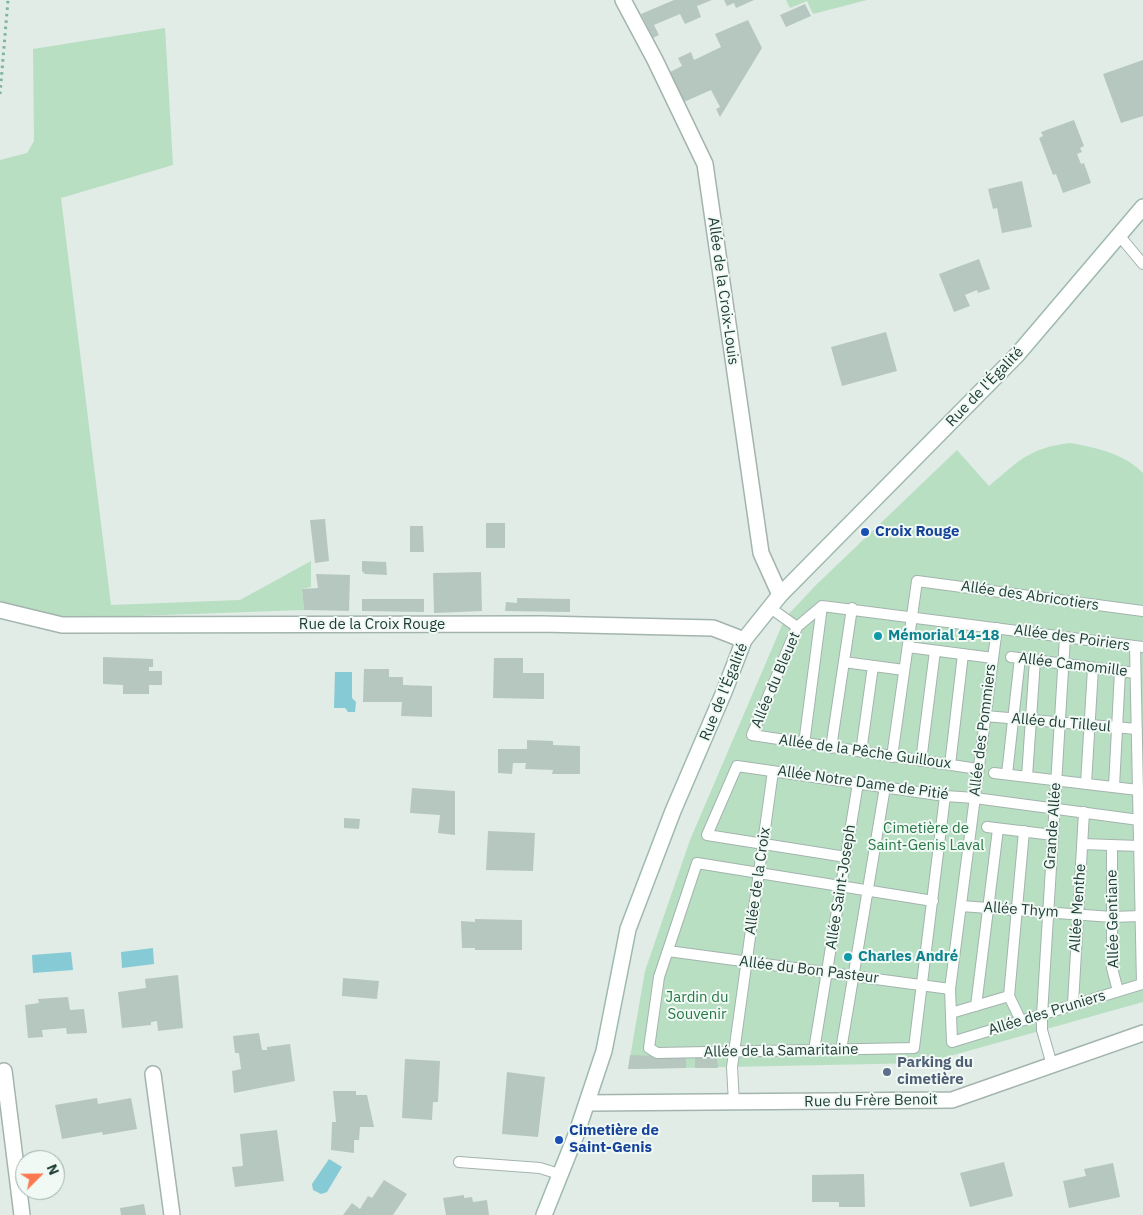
<!DOCTYPE html>
<html>
<head>
<meta charset="utf-8">
<style>
	body { margin:0 }
	#map { position:relative; width:1143px; height:1215px; overflow:hidden; background:#e1ece7; font-family:"IBM Plex Sans",sans-serif }
	canvas { display:block }
	.north { position:absolute; left:15px; top:1150px; width:50px; height:50px; box-sizing:border-box; background:#f1f9f5; border:1px solid #9daea9; border-radius:50%; rotate:67deg; font-size:14px; font-weight:700; line-height:20px; text-align:center; color:#203e36 }
	.north::after { content:''; display:block; margin:auto; width:18px; height:22px; background:#fb7850; clip-path:polygon(50% 0,100% 100%,50% 72%,0 100%) }
</style>
</head>
<body>
<div id="map">
<canvas width="1143" height="1215"></canvas>
<div class="north">N</div>
</div>
<script>
const ctx = document.querySelector('canvas').getContext('2d');
ctx.lineJoin = 'round';
function fillPath(path, color) { ctx.fillStyle = color; ctx.fill(path, 'evenodd'); }
function trace(path, color, width, dash) { ctx.strokeStyle = color; ctx.lineWidth = width; ctx.lineCap = dash ? 'butt' : 'round'; ctx.setLineDash(dash || []); ctx.stroke(path); }
function write(font, color, halo, rows, align = 'center') {
  ctx.font = font + ' "IBM Plex Sans",sans-serif'; ctx.lineWidth = 4; ctx.setLineDash([]); ctx.textBaseline = 'middle'; ctx.strokeStyle = halo; ctx.fillStyle = color; for (const [text, x, y, turn = 0] of rows) {
    ctx.save(); ctx.translate(x, y); ctx.rotate((+turn || 0) * Math.PI / 180); ctx.textAlign = isNaN(turn) ? turn : align; if (halo) ctx.strokeText(text, 0, 0); ctx.fillText(text, 0, 0); ctx.restore();
  }
}
fillPath(new Path2D(`
	M786 0H867L813 14 807 1 790 8Z
	M165 28 173 165 61 198 111 605 240 600 311 561V587L302 589 304 610 80 618 64 617 0 602V160L27 153 34 141 33 49Z
	M1070 443C1095 447 1125 454 1143 473V1002L925 1063 628 1069 645 971 690 840 785 618 816 585 957 450 989 486C1020 460 1029 448 1070 443Z`), '#b8dfc2');
fillPath(new Path2D(`
	M335 672H352V698L356 702 355 712H348L345 708H334Z
	M153 948 154 964 122 968 121 952Z
	M71 952 73 970 33 973 32 955Z
	M329 1159 342 1167 327 1192 321 1194 313 1190 312 1184Z`), '#85cad5');
fillPath(new Path2D(`
	M674 0H712L697 6 701 17 685 24 680 14 654 25 659 35 653 38 641 14Z
	M724 0H754L736 8 734 3 727 6Z
	M805 4 811 16 786 27 780 15Z
	M748 20 762 48 720 117 716 109 720 107 711 90 684 102 670 72 682 66 678 58 691 52 694 60 721 47 715 34Z
	M1143 60V116L1121 123 1103 74Z
	M1074 120 1084 146 1080 148 1082 152 1077 154 1081 164 1084 163 1091 183 1063 193 1056 174 1053 175 1039 138 1043 136 1041 132Z
	M1022 181 1032 227 1002 233 997 208 993 209 988 189Z
	M979 259 990 289 978 293 977 290 965 295 970 306 954 312 939 274Z
	M886 332 897 371 842 386 831 347Z
	M325 519 329 561 315 563 310 520Z
	M486 523H505V548H486Z
	M410 526H423L424 552H410Z
	M362 561 386 562 387 575 365 574 362 571Z
	M481 572 482 611 434 613 433 573Z
	M316 574 350 575 349 611 304 610 302 589 318 588Z
	M517 598 570 599V612L505 611 506 602 517 603Z
	M362 599H424V612L362 611Z
	M103 657 153 659V667H149V671H162V685H149V694H123V685L103 684Z
	M494 658H523V673H544V699L493 698Z
	M364 669H389V677H403V685L432 686V717L401 716 402 702H363Z
	M527 740 553 741V745L580 746V774H552L553 770 525 769 526 763H513L512 774 498 773V749H527Z
	M412 788 455 791V835L438 833 440 815 410 813Z
	M344 818 360 819 359 829 344 828Z
	M488 831 535 833 533 871 486 870Z
	M475 919 522 920V950H475V948H462L461 921 475 922Z
	M178 975 183 1028 158 1031 157 1021 151 1022V1025L122 1028 118 992 146 988 145 979Z
	M343 978 379 981 377 999 342 996Z
	M68 997 70 1010 84 1009 87 1033 67 1034 66 1028 42 1030 43 1037 28 1038 25 1005 39 1003 38 999Z
	M259 1033 262 1050H267V1047L290 1044 295 1081 234 1093 232 1071 241 1069 239 1053H235L233 1036Z
	M630 1055 686 1057V1068L628 1069Z
	M695 1057H717L718 1068H695Z
	M405 1059 440 1061 438 1102H433L432 1120 402 1118Z
	M507 1072 545 1077 538 1137 502 1134Z
	M333 1091H356V1095H367L374 1127H360L359 1140H354V1153L331 1150 332 1122H336Z
	M97 1098 98 1104 131 1098 137 1129 103 1135 102 1132 62 1139 55 1105Z
	M277 1130 284 1181 235 1187 232 1167 243 1166 240 1134Z
	M1004 1162 1013 1196 970 1207 960 1173Z
	M1113 1163 1120 1197 1069 1208 1063 1181 1086 1176 1084 1169Z
	M864 1174 865 1207H839V1202H812V1175Z
	M384 1180 407 1194 393 1215H343L352 1203 360 1209 368 1196 372 1198Z
	M464 1195V1198L472 1197 473 1202 487 1200 489 1215H446L443 1198Z
	M144 1204 146 1215H121L120 1208Z`), '#b6c7c0');
const lane = new Path2D(`
	M1118 234 1143 264
	M822 606 797 627 752 735 978 769
	M822 606 1143 647
	M769 607 797 627
	M997 628 950 989 952 1042 1142 984 1135 646
	M908 647 993 658
	M1011 657 1135 673
	M844 662 904 670
	M985 716 1137 729
	M804 744 822 606
	M831 748 852 608
	M861 752 873 666
	M892 757 917 581 1143 611
	M921 761 935 651
	M950 765 963 654
	M994 773 1138 790
	M1007 774 1020 658
	M1027 777 1035 660
	M1086 784 1093 668
	M1114 787 1120 671
	M987 827 1053 835
	M1082 844 1139 846
	M1112 846V968L1118 991
	M846 857 707 835 737 766 945 796 975 798 1139 820
	M933 901 697 863 659 977 649 1048 657 1053 914 1048C924 964 935 880 945 796
	M961 906 1112 917 1141 916
	M668 951 950 989
	M1009 996 1024 831
	M1073 1004 1084 812
	M976 1006 998 829
	M951 1013 1009 996 1021 1021
	M814 1050 858 783
	M841 1050 885 787
	M1052 1065 1042 1030V1015L1065 637
	M734 1103 732 1067 773 771
	M459 1162 540 1168 559 1174`);
const street = new Path2D(`
	M623 0 655 60 705 164 761 553 780 595
	M0 610 62 625 542 624 713 628 744 640
	M4 1071 22 1215
	M153 1074 172 1215
	M587 1103 952 1100 1143 1033`);
const secondary = new Path2D(`
	M544 1215 576 1135 604 1051 628 929 673 811 724 692 744 640 780 595 1017 355 1143 207`);
trace(lane, '#a3b4ae', 12);
trace(street, '#a3b4ae', 18);
trace(secondary, '#9eb9af', 18);
trace(new Path2D(`
	M0 94 8 0`), '#7fb2a1', 3, [2.5, 4]);
trace(lane, '#fff', 10);
trace(street, '#fff', 15);
trace(secondary, '#fff', 15);
for (const [x, y, r, color] of [
	[865,532,5,"#1a4fb4"],
	[878,636,5,"#0f9aa8"],
	[848,957,5,"#0f9aa8"],
	[887,1072,5,"#5c6f8a"],
	[559,1140,5,"#1a4fb4"]
]) { const dot = new Path2D(); dot.arc(x, y, r, 0, 2 * Math.PI); ctx.fillStyle = color; ctx.fill(dot); trace(dot, '#f1f9f5', 2); }
write('15px', '#203e36', '#f1f9f5', [
	["Allée de la Croix-Louis",723,291,82],
	["Rue de l'Égalité",985,387,-46],
	["Allée des Abricotiers",1030,596,8],
	["Rue de la Croix Rouge",372,625],
	["Allée des Poiriers",1072,638,8],
	["Allée Camomille",1073,665,7],
	["Allée du Bleuet",776,680,-67],
	["Rue de l'Égalité",724,692,-68],
	["Allée du Tilleul",1061,723,5],
	["Allée des Pommiers",983,730,-83],
	["Allée de la Pêche Guilloux",865,752,8],
	["Allée Notre Dame de Pitié",863,783,8],
	["Grande Allée",1053,826,-86],
	["Allée de la Croix",758,881,-82],
	["Allée Saint-Joseph",841,887,-81],
	["Allée Menthe",1078,908,-86],
	["Allée Thym",1021,910,4],
	["Allée Gentiane",1113,919,-91],
	["Allée du Bon Pasteur",809,970,7],
	["Allée des Pruniers",1047,1013,-17],
	["Allée de la Samaritaine",781,1051,-1],
	["Rue du Frère Benoit",871,1101,-1]
]);
write('bold 15px', '#164399', '#f1f9f5', [
	["Croix Rouge",875,532],
	["Cimetière de",569,1131],
	["Saint-Genis",569,1148]
], 'left');
write('bold 15px', '#0d838f', '#f1f9f5', [
	["Mémorial 14-18",888,636],
	["Charles André",858,957]
], 'left');
write('15px', '#277846', '#f1f9f5', [
	["Cimetière de",926,829],
	["Saint-Genis Laval",926,846],
	["Jardin du",697,998],
	["Souvenir",697,1015]
]);
write('bold 15px', '#4e5e75', '#f1f9f5', [
	["Parking du",897,1063],
	["cimetière",897,1080]
], 'left');
</script>
</body>
</html>
